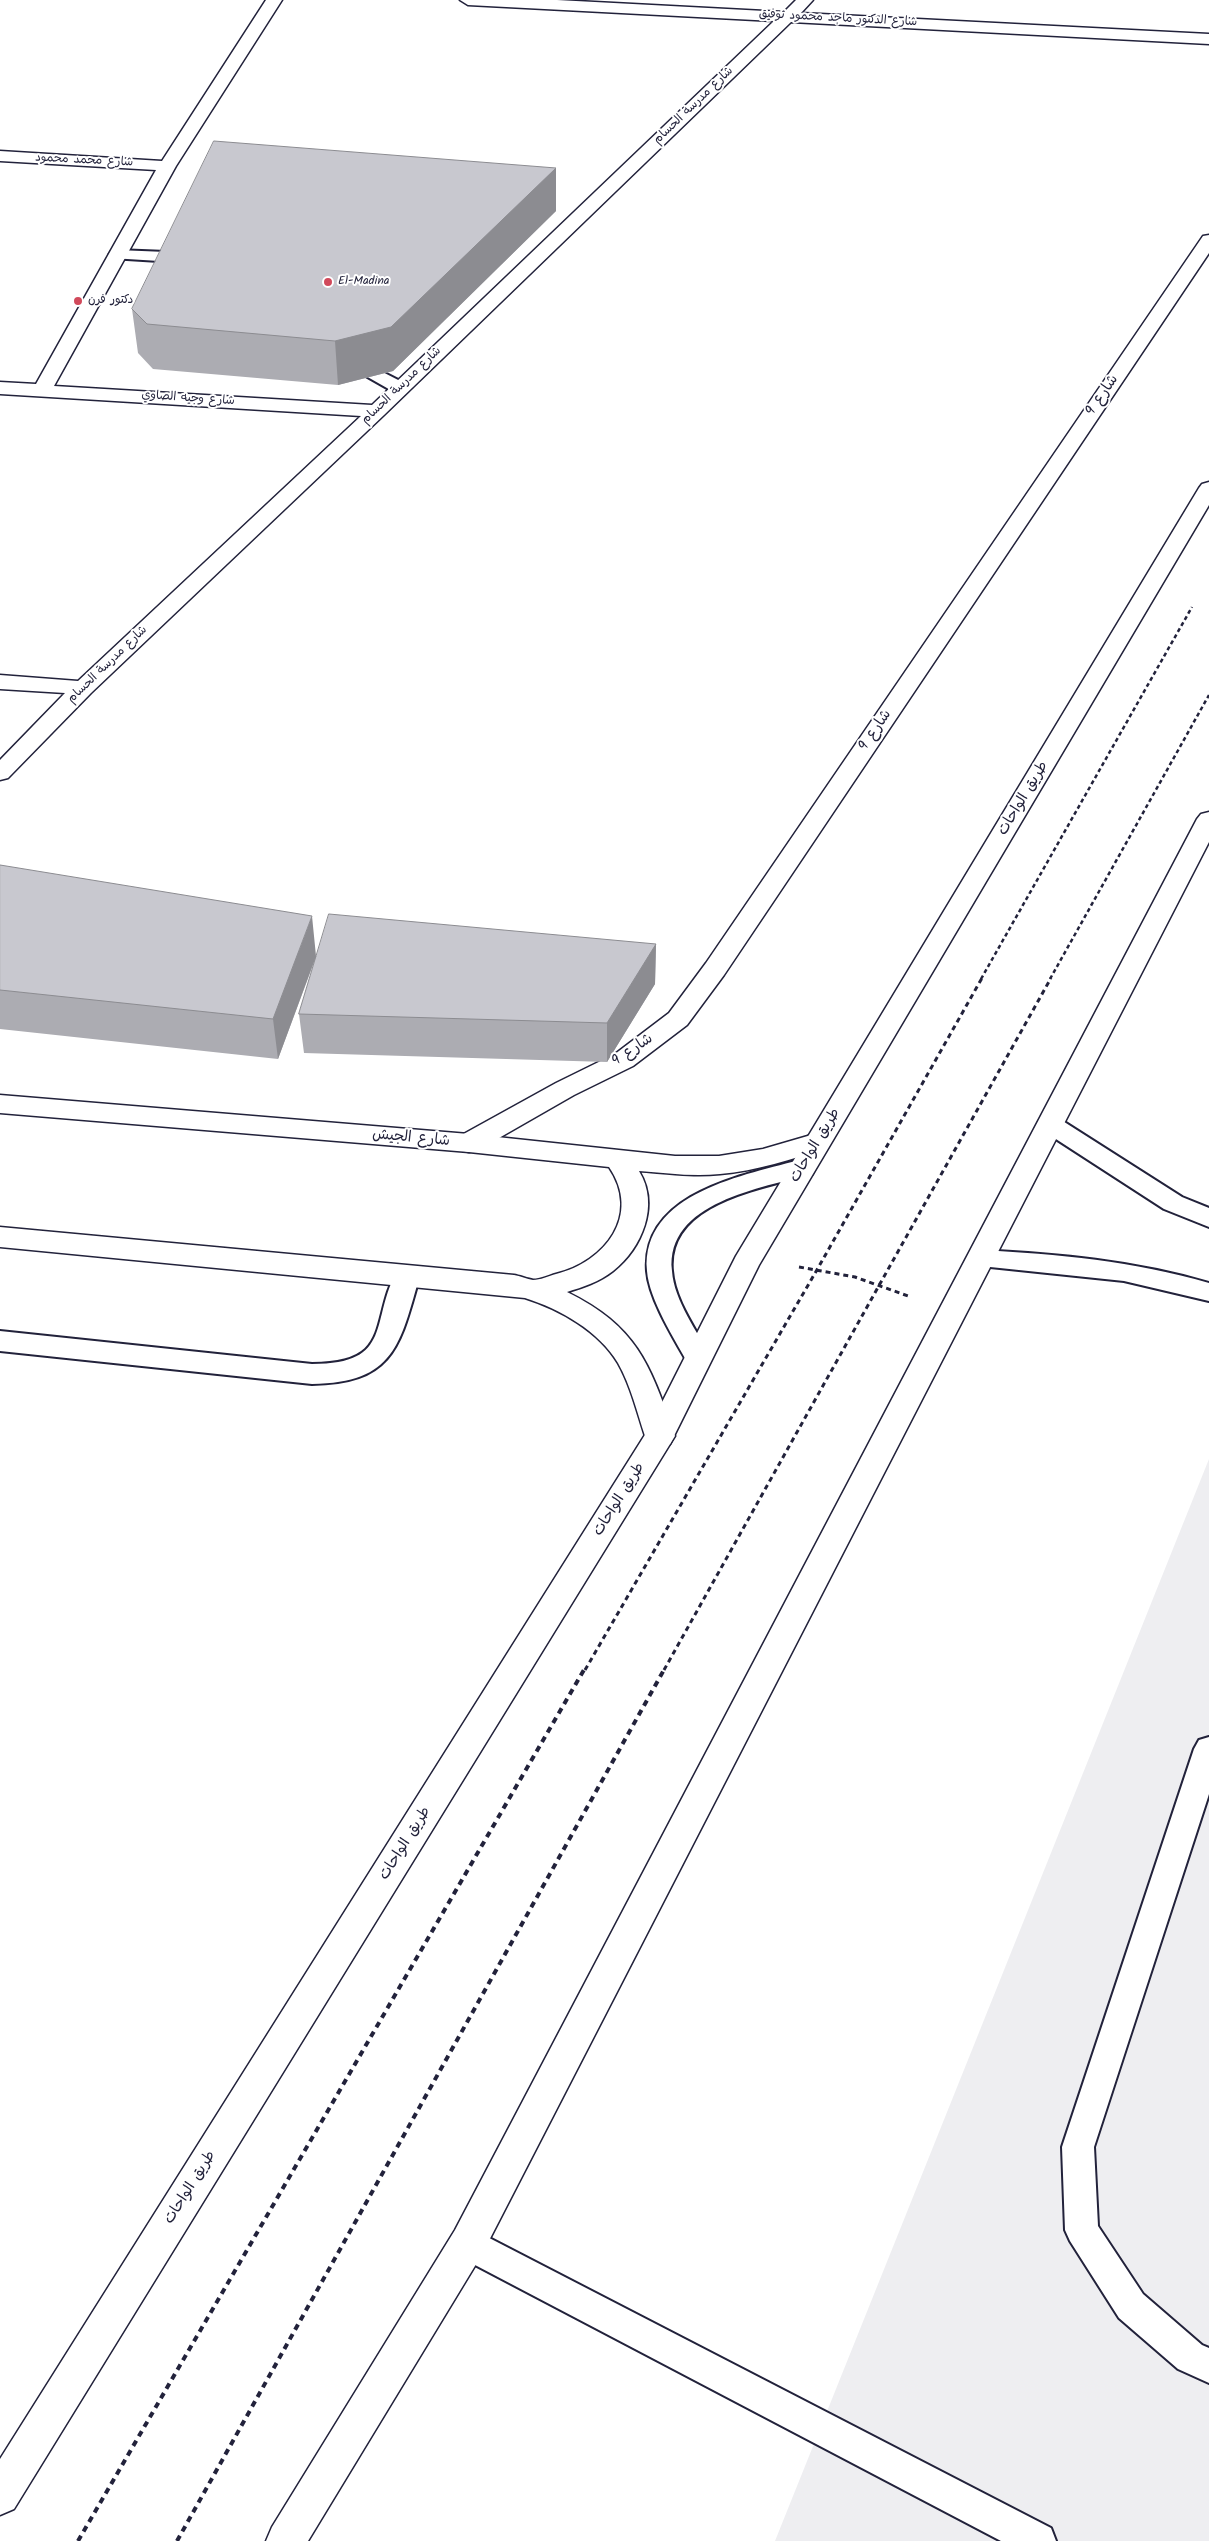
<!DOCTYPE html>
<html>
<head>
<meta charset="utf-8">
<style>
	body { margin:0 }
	canvas { display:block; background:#fff }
</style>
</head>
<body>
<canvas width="1209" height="2541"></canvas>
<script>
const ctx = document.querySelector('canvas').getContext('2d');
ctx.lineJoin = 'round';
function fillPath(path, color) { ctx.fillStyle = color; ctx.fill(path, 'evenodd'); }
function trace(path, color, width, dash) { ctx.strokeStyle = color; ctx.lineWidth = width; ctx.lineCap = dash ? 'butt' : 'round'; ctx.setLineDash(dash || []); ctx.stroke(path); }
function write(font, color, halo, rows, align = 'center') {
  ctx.font = font + ' Kalam,"Playpen Sans Arabic",sans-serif'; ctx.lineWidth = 4; ctx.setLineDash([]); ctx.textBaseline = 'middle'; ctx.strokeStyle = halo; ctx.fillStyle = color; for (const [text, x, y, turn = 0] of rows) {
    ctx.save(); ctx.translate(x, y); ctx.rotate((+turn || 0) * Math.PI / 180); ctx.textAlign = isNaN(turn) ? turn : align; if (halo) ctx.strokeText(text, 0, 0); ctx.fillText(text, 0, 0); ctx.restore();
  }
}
fillPath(new Path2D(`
	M1209 1459V2541H775Z`), '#eeeef1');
const lane = new Path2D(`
	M117 250 191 253 199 258 191 263 111 258 109 255 111 252Z
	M363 362 406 384 409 388 406 392H394L357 371 354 367 357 363Z
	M1050 1116 1058 1118 1182 1197 1209 1208V1227L1164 1209 1042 1130 1038 1124 1042 1118Z
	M803 1159 812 1162 815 1168 812 1174C762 1188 665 1202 672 1271 674 1301 698 1332 711 1358L707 1365 698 1368 689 1365C675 1340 649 1299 647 1271 641 1192 746 1175 803 1159Z
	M980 1250C1058 1254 1134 1261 1209 1283V1301L1124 1281 971 1265 968 1259 971 1253Z
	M407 1266 416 1269 420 1275C400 1344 395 1383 312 1384L0 1351V1331L312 1364C395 1364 369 1320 398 1269Z
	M1209 1737V1794L1094 2147 1098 2226 1143 2294 1202 2345 1209 2348V2383L1178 2369 1119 2318 1070 2241 1065 2230 1062 2147 1194 1749 1199 1740Z
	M468 2227 1051 2528 1056 2541H1001L456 2255 451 2243 456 2231Z`);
const street = new Path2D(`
	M266 0H282L176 166 54 386 372 405 774 21 468 5 460 0H557L784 12 796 0H813L801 13 1209 34V44L791 22 384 415 91 693 8 778 0 780V760L65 693 0 689V675L78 681 361 416 0 394V382L36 384 156 170 0 161V151L162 161Z
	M1209 235V253L724 975 687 1025 633 1066 574 1095 478 1150 469 1152 460 1150 456 1143 460 1136 556 1083 615 1054 669 1013 706 963 1203 236Z`);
const secondary = new Path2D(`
	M0 1095 469 1134 675 1156H719L763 1149 818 1133 827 1136 831 1142 827 1148C792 1159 757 1171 720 1174 693 1177 666 1173 639 1171 660 1205 642 1248 613 1271 599 1282 583 1287 567 1292 638 1327 650 1365 675 1436L670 1444 660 1447 650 1444 645 1436C637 1412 631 1386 618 1363 599 1331 560 1309 525 1298L0 1247V1227L514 1275C520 1276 527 1279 533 1280 540 1280 549 1276 556 1274 605 1262 642 1215 609 1167L469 1152 0 1113Z`);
const highway = new Path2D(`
	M1209 482V505L759 1265 670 1444 14 2509 0 2515V2459L648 1430 736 1256 1199 488 1202 484Z
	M1209 812V842L481 2256 308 2541H266L272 2527 455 2230 1197 819 1201 814Z`);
trace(lane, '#22223b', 4);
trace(street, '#22223b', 3);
trace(secondary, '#22223b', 3);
trace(highway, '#22223b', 3);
trace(new Path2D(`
	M981 979 1192 607
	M1050 979 1209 695`), '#22223b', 2.5, [4, 3]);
trace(new Path2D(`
	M799 1267 855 1277 908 1296
	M585 1670 818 1268 982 978
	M664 1670 1051 978`), '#22223b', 3, [5, 4]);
trace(new Path2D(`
	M78 2541 585 1668
	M177 2541 665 1668`), '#22223b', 4, [6, 5]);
fillPath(lane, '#fff');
fillPath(street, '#fff');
fillPath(secondary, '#fff');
fillPath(highway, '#fff');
fillPath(new Path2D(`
	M556 168V211L393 371 338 385 153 369 138 353 132 309Z
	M0 865 316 956 656 944 655 984 607 1062 304 1053 299 1014 316 957 278 1059 0 1029Z`), '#acacb2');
fillPath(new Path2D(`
	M556 168V211L393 371 338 385 335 341Z
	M312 916 316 956 278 1059 273 1019Z
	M656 944 655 984 607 1062V1023Z`), '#8c8c91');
const building = new Path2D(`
	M214 141 556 168 391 327 335 341 147 324 132 309Z
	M0 865 312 916 273 1019 0 990Z
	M329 914 656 944 607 1023 299 1014Z`);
fillPath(building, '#c8c8cf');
trace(building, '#8c8c91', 1);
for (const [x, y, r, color] of [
	[328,282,5,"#d1495b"],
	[78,301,5,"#d1495b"]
]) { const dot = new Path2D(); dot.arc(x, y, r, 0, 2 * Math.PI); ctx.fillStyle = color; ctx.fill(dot); trace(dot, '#fff', 2); }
write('12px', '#22223b', '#fff', [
	["شارع الدكتور ماجد محمود توفيق",838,19,3],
	["شارع مدرسة الحسام",694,106,-44],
	["شارع محمد محمود",84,161,3],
	["شارع مدرسة الحسام",402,386,-44],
	["شارع وجيه الصاوي",188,399,4],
	["شارع مدرسة الحسام",108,665,-44]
]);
write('12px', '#22223b', '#fff', [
	["El-Madina",338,282],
	["دكتور فرن",88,301]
], 'left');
write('15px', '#22223b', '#fff', [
	["شارع 9",1103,396,-56],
	["شارع 9",876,731,-56],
	["طريق الواحات",1024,799,-59],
	["شارع 9",633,1051,-34],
	["شارع الجيش",411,1139,5],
	["طريق الواحات",816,1146,-59],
	["طريق الواحات",620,1500,-58],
	["طريق الواحات",406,1844,-58],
	["طريق الواحات",191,2188,-58]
]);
</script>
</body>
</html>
